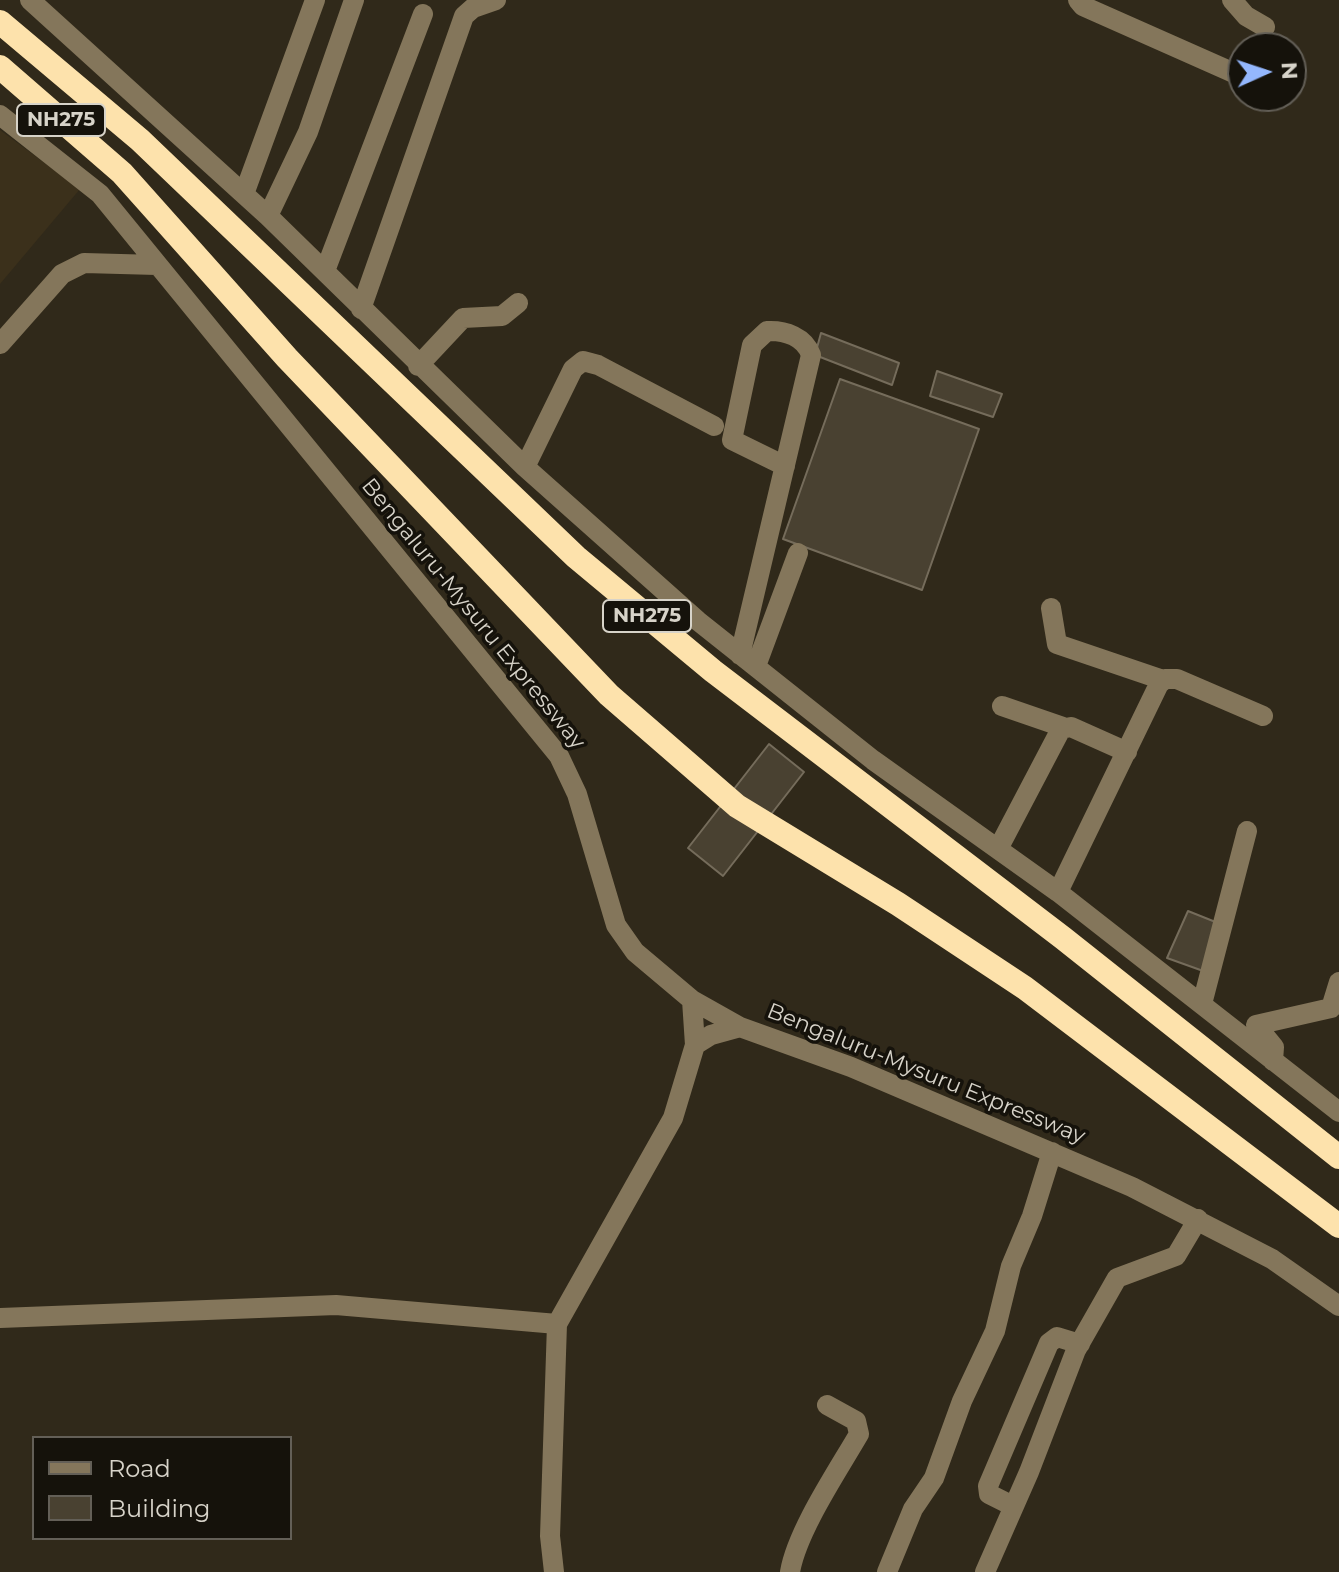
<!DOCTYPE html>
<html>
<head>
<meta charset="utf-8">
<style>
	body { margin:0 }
	#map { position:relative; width:1339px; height:1572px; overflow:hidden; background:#30291a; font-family:Montserrat,sans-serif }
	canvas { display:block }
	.legend { position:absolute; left:32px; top:1436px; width:260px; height:104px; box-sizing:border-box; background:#15120b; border:2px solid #635f57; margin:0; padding:10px 14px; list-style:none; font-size:24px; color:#d7d3c9 }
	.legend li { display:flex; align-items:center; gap:16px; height:40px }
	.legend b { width:40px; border:2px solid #635f57 }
	.north { position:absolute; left:1227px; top:32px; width:80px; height:80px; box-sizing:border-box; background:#15120b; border:2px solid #635f57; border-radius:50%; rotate:87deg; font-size:22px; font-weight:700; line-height:32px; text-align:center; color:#d7d3c9 }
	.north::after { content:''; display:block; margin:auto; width:28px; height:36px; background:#94b7fd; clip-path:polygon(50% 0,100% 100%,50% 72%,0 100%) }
</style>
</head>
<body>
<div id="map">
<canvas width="1339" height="1572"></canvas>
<ul class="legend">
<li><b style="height:10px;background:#84765b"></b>Road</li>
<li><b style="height:22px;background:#494131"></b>Building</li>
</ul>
<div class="north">N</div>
</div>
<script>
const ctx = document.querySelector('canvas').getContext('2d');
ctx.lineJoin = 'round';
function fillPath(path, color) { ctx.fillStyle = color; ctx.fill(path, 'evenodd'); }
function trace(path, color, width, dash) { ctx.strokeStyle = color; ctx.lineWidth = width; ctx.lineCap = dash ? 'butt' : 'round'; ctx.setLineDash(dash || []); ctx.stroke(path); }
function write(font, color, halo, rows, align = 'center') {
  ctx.font = font + ' Montserrat,sans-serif'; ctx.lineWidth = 7; ctx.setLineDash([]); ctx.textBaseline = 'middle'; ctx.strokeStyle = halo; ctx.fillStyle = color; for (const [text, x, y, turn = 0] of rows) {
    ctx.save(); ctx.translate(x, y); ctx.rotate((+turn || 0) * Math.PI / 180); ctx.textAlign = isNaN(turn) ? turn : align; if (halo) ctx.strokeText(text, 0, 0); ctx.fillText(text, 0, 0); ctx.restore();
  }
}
fillPath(new Path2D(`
	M0 130 80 189 0 284Z`), '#3b301b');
const building = new Path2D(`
	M821 333 899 363 892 385 815 355Z
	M937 371 1002 394 993 417 930 396Z
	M840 379 979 429 922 590 783 539Z
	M769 744 804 772 723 876 688 848Z
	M1188 911 1218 923 1206 972 1167 958Z`);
fillPath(building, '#494131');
trace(building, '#756c5b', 2);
trace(new Path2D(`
	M30 0 268 216 525 467 698 621 873 760 1058 892 1339 1112
	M1078 0 1083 6 1243 77
	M1232 0 1246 16 1265 27
	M0 115 100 194 559 756 577 794 616 925 635 952 692 1000 740 1027 851 1067 1132 1187 1272 1259 1339 1306
	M244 194 315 0
	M268 216 308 132 354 0
	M325 271 423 14
	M361 309 464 16 473 8 496 0
	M0 344 62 274 84 263 157 265
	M418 366 463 318 502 316 518 303
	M525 467 573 369 583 361 598 365 714 426
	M1051 608 1057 644 1163 680
	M740 655 811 355C805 337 785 330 767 331L752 345 732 440 785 466
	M756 666 798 553
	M1002 706 1063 727
	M998 849 1061 729 1071 727 1127 752
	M1058 892 1159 684 1165 679H1177L1263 716
	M1202 1004 1247 831
	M695 1045 711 1035 740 1027
	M1273 1061 1274 1047 1256 1025 1331 1008 1339 982
	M0 1318 336 1305 557 1324
	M1013 1506 989 1494 988 1486 1049 1343 1057 1337 1080 1344
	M554 1572 550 1536 557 1324 673 1118 695 1045 692 1000
	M790 1572C797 1531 837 1472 859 1434L856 1421 827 1405
	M887 1572 913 1509 934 1478 962 1401 995 1331 1011 1266 1032 1216 1052 1152
	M985 1572 1029 1472 1076 1350 1117 1278 1176 1256 1198 1219`), '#84765b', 20);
trace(new Path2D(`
	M0 22 140 140 576 557 713 671 1063 938 1339 1157
	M0 67 122 173 287 358 609 695 737 806 898 904 1025 988 1339 1226`), '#fde2ac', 24);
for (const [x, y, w] of [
	[61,120,88],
	[647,616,88]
]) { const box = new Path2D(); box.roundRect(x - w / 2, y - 16, w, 32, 6); ctx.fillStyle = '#15120b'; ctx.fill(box); trace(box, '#d7d3c9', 2); }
write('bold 20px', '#d7d3c9', null, [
	["NH275",61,120],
	["NH275",647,616]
]);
write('22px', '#d7d3c9', '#15120b', [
	["Bengaluru-Mysuru Expressway",473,614,51],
	["Bengaluru-Mysuru Expressway",926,1074,22]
]);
</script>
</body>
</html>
